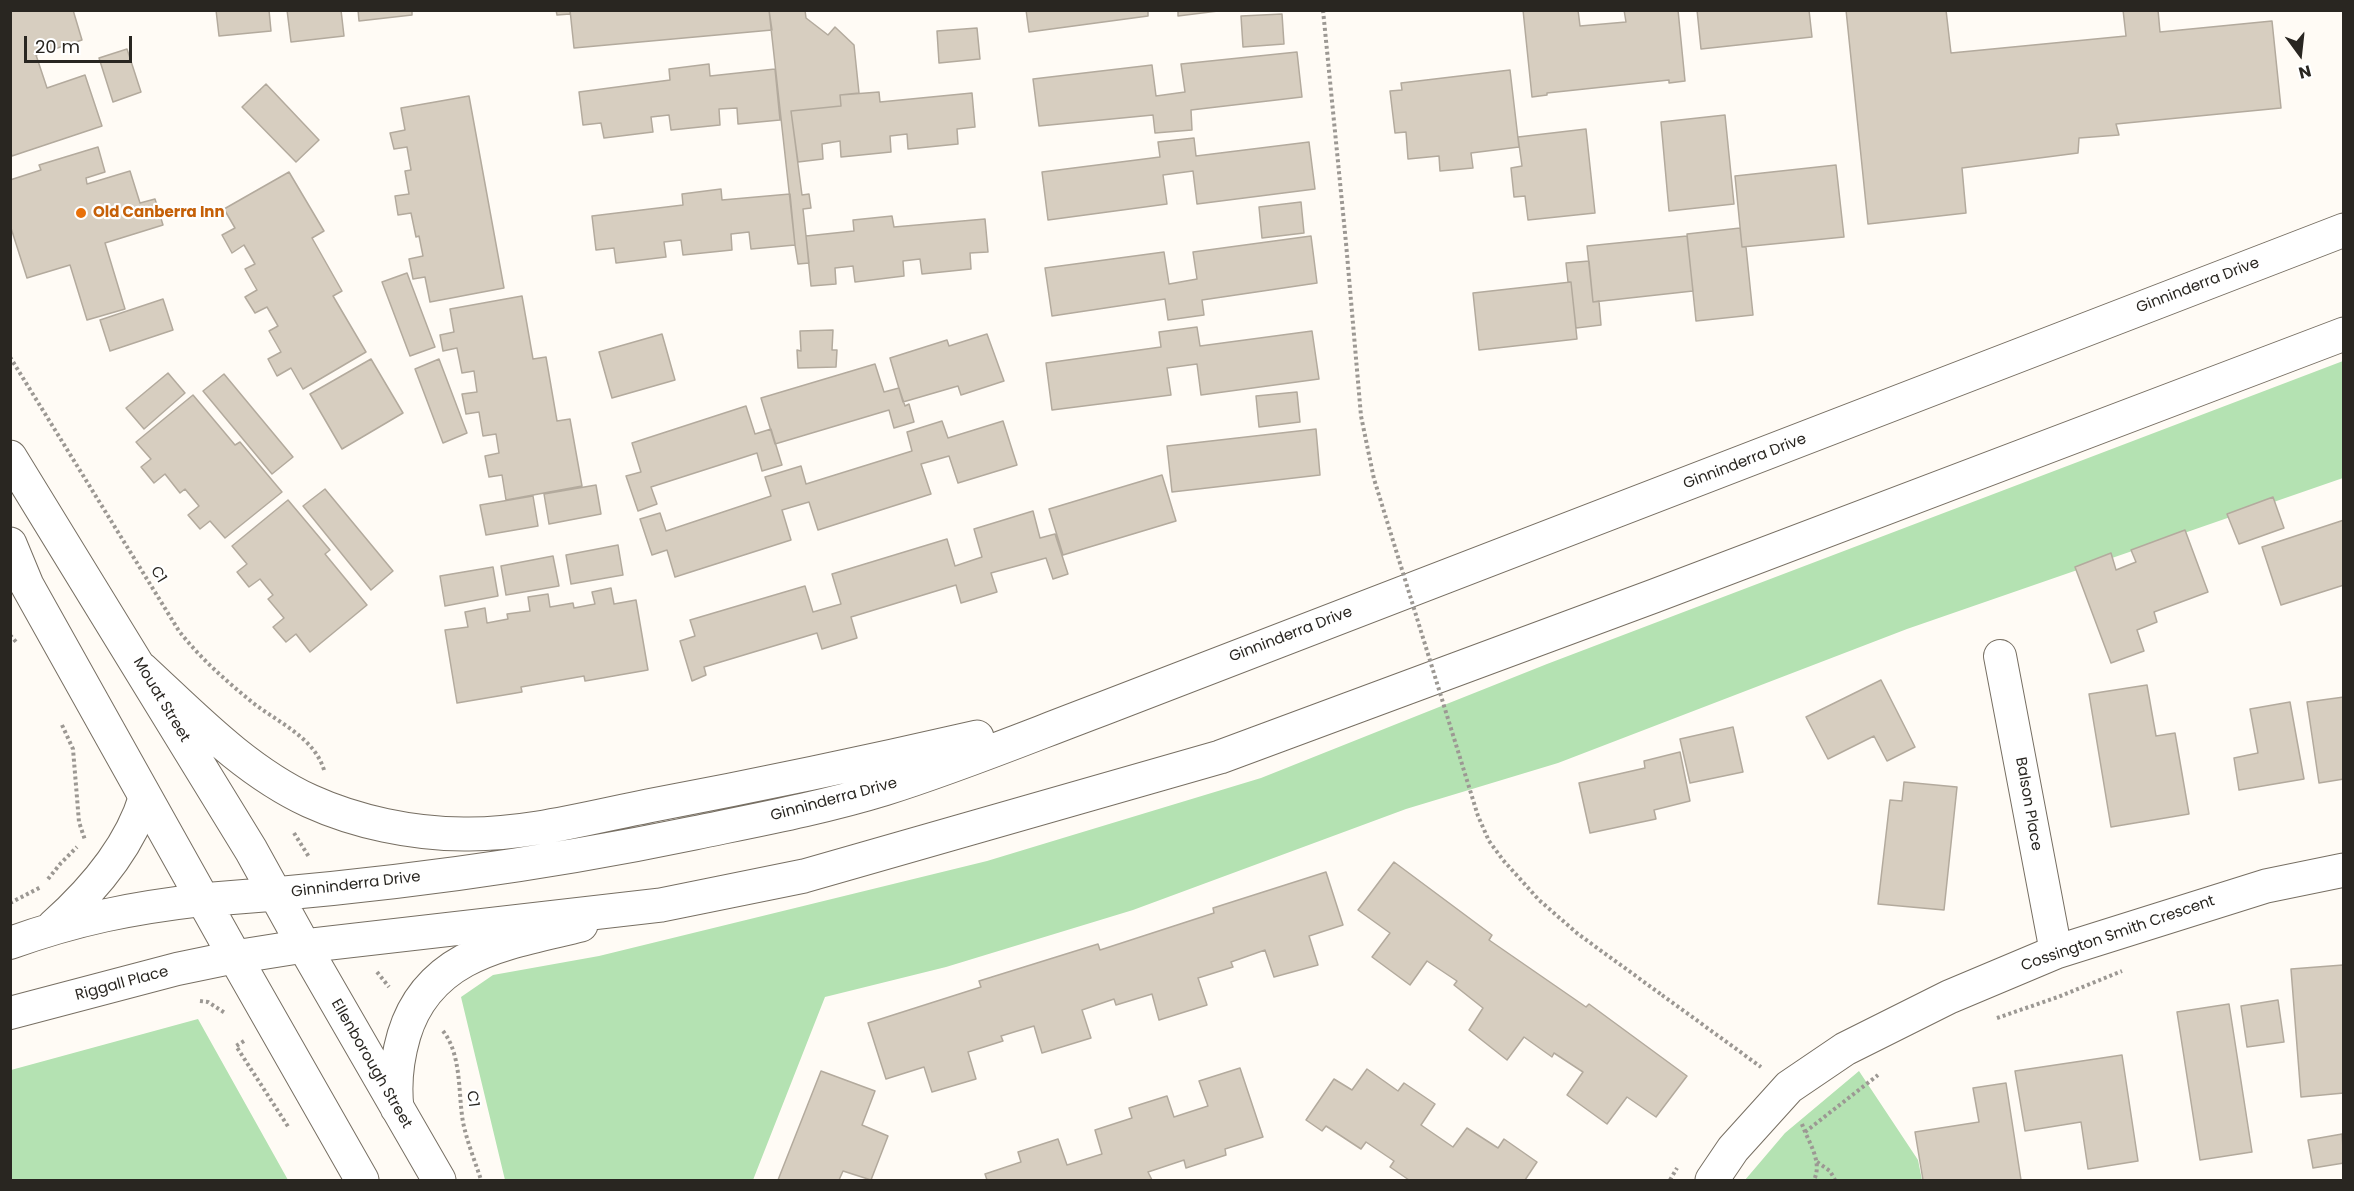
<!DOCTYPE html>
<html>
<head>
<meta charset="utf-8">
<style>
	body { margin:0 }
	#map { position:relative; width:2354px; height:1191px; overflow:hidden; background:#fffbf5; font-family:Poppins,sans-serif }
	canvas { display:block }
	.frame { position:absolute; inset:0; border:12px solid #292621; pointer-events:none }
	.north { position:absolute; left:2270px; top:24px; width:60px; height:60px; -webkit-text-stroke:4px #fff; paint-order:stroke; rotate:165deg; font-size:16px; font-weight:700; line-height:24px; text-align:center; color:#292621 }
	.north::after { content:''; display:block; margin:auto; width:21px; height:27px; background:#292621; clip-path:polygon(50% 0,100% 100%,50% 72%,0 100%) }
	.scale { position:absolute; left:24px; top:36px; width:108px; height:27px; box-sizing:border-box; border:3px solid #292621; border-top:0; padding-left:8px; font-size:18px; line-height:21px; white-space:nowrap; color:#292621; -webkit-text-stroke:4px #fff; paint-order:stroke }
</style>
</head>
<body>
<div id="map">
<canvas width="2354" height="1191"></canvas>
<div class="frame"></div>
<div class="north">N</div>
<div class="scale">20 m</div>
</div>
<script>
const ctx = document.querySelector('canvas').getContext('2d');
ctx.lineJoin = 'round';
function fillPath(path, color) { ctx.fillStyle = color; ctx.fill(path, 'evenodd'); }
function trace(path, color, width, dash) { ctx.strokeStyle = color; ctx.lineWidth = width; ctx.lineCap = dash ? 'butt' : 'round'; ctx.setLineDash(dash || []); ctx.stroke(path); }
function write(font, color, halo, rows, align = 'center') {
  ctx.font = font + ' Poppins,sans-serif'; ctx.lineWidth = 4.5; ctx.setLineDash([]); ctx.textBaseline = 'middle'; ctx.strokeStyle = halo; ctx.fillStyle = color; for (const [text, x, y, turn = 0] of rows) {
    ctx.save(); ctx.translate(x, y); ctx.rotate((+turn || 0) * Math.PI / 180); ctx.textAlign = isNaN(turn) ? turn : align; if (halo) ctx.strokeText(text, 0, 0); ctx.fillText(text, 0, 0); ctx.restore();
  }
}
fillPath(new Path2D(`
	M2343 361V478L1907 629 1558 763 1406 809 1133 910 946 967 825 997 753 1180H505L461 997 493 975 599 956 987 861 1261 778 1547 664Z
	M198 1019 288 1180H11V1070Z
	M1859 1071 1918 1160 1922 1180H1745L1785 1133Z`), '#b4e2b2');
const building = new Path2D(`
	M10 10H73L82 40 36 55 47 88 85 75 102 126 12 156 10 150Z
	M216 10H269L271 31 219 36Z
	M287 10H341L344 36 291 42Z
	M358 10H412V15L359 21Z
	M556 10H570V14L557 15Z
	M570 10H769L772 30 574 48Z
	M769 10H805L806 18 828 35 835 27 854 45 859 93 840 95 841 106 791 111 802 195 809 194 811 208 803 209 809 263 798 264 795 245Z
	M1026 10H1148V16L1029 32Z
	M1178 10H1226L1178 16Z
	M1523 10H1578L1580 26 1626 22 1624 10H1678L1685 81 1669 83V80L1547 93V95L1532 97Z
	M1697 10H1809L1812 37 1701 49Z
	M1846 10H1946L1951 53 2126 36 2123 10H2158L2160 32 2272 21 2281 108 2116 124 2119 135 2079 138 2078 153 1962 168 1966 213 1868 224Z
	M1282 14 1284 44 1243 47 1241 16Z
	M977 28 980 59 939 63 937 31Z
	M127 49 141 92 113 102 99 58Z
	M1297 52 1302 97 1191 110 1192 130 1155 133 1153 115 1039 126 1033 79 1152 65 1156 96 1185 92 1181 64Z
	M709 64 710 76 775 69 780 120 738 124 737 108 719 109 720 125 671 130 669 115 651 117 653 132 604 138 601 123 583 125 579 92 670 80 669 69Z
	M1510 70 1519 147 1471 153 1473 168 1440 171 1439 156 1408 159 1406 132 1395 133 1390 91 1402 90 1401 83Z
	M266 84 319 140 296 162 242 107Z
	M879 92 880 102 972 93 975 127 957 129 958 144 908 149 907 134 890 136 891 152 841 157 840 141 822 144 823 159 798 162 791 111 841 106 840 95Z
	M469 96 504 288 430 302 425 277 413 279 409 259 423 256 419 236 416 237 411 213 398 215 395 196 409 194 405 171 411 170 407 147 394 149 390 133 405 130 401 108Z
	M1725 115 1734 204 1669 211 1661 122Z
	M1586 129 1595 213 1528 220 1525 196 1514 197 1511 168 1522 166 1518 137Z
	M1194 138 1196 156 1309 142 1315 189 1197 204 1193 171 1163 175 1167 204 1048 220 1042 172 1160 157 1158 142Z
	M98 147 105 172 86 178 87 184 130 171 140 203 155 199 163 225 105 243 125 309 87 320 70 265 27 278 10 225V180L41 170 39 165Z
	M1836 165 1844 237 1742 247 1735 176Z
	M289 172 324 231 312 238 342 291 333 296 366 352 303 389 291 368 277 376 268 359 281 352 269 331 278 326 267 307 255 313 245 297 257 290 245 269 255 264 244 245 232 253 222 235 235 228 224 209Z
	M721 189 722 200 790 194 795 245 751 249 749 232 731 234 732 250 683 255 681 240 664 242 666 257 616 263 614 248 596 250 592 216 683 205 682 194Z
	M1301 202 1304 233 1262 238 1259 207Z
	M892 216 894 227 985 219 988 252 970 253 971 269 922 274 920 259 903 261 904 276 855 282 853 266 835 268 836 284 811 286 806 236 854 231 853 220Z
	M1740 228 1742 247H1746L1753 315 1696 321 1687 234Z
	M1311 236 1317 283 1202 300 1204 315 1168 320 1165 299 1052 316 1045 268 1164 252 1169 284 1197 279 1193 252Z
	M1687 236 1693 291 1593 302 1587 246Z
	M1589 261 1593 302 1599 301 1601 325 1576 328 1571 282H1568L1566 263Z
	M407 273 435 347 410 356 382 282Z
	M1571 282 1577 339 1479 350 1473 293Z
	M522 296 533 359 546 357 557 421 570 419 582 486 506 500 502 475 489 477 485 456 499 453 496 434 483 436 479 412 466 414 462 394 477 392 474 371 462 373 457 348 443 351 440 335 454 332 450 309Z
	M163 299 173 330 110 351 100 320Z
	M1197 327 1200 346 1312 331 1319 379 1201 395 1197 364 1167 368 1171 395 1052 410 1046 363 1161 347 1159 332Z
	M833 330 832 350H837L836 367 798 368 797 350 801 351 800 331Z
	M662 334 675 380 612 398 599 352Z
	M987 334 1004 381 961 395 958 386 903 402 890 358 947 340 949 346Z
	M371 359 403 413 342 449 310 394Z
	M439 359 467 433 443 443 415 369Z
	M875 364 884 392 899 388 905 406 909 404 914 422 894 428 889 410 775 444 761 398Z
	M168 373 185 393 144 429 126 408Z
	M224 374 293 457 272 474 203 391Z
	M1297 392 1300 422 1259 427 1256 396Z
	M193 395 235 445 240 442 282 492 225 538 210 521 200 529 188 515 199 506 185 489 180 493 165 474 154 483 141 467 151 459 136 442Z
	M746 406 755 434 771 429 782 465 762 471 757 453 651 487 657 504 638 511 626 476 641 472 632 443Z
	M942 421 948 438 1003 421 1017 465 958 483 949 456 921 464 931 494 818 530 809 502 782 510 791 540 675 577 667 550 652 555 640 519 660 513 666 531 771 496 765 477 801 466 806 484 912 451 907 432Z
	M1316 429 1320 475 1172 492 1167 446Z
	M1162 475 1176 521 1063 555 1049 509Z
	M596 485 601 514 549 524 544 494Z
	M325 489 393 571 371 590 303 506Z
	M533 496 538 526 486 535 480 505Z
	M2273 497 2284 528 2239 544 2227 514Z
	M288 500 330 550 325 554 367 605 310 652 296 634 286 642 273 627 284 618 268 599 273 595 260 579 249 587 237 572 247 564 232 546Z
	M1033 511 1040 538 1055 534 1068 574 1053 579 1046 558 991 573 997 592 961 603 956 585 851 617 857 638 822 649 817 633 704 667 706 675 692 681 680 641 695 636 690 620 805 586 813 612 841 604 832 574 947 539 955 566 982 557 974 529Z
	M2344 520V585L2281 605 2262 547Z
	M2185 530 2208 592 2154 612 2157 622 2137 630 2144 651 2111 663 2075 567 2111 553 2116 570 2136 562 2131 550Z
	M618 545 623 575 571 584 566 555Z
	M553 556 559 586 506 595 501 566Z
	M493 567 498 596 445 606 440 576Z
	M611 588 614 604 636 600 648 670 585 681 584 676 521 687 522 692 457 703 445 630 468 627 465 612 485 608 487 623 508 619 507 614 530 611 528 597 548 594 550 607 573 603 574 608 595 604 592 592Z
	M1881 680 1915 747 1887 761 1874 736 1828 759 1806 717Z
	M2147 685 2156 736 2175 733 2189 814 2111 827 2089 694Z
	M2344 697V779L2319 783 2307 702Z
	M2290 702 2304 779 2239 790 2234 758 2258 753 2250 709Z
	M1733 727 1743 772 1690 783 1680 739Z
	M1680 752 1690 801 1654 810 1656 819 1590 833 1579 783 1645 768 1644 761Z
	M1904 782 1957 787 1944 910 1878 904 1890 800 1902 801Z
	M1394 862 1492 935 1489 940 1586 1007 1589 1004 1687 1076 1656 1117 1627 1097 1607 1124 1567 1095 1583 1072 1554 1053 1552 1057 1524 1037 1507 1060 1469 1030 1483 1008 1454 985 1457 981 1427 961 1410 985 1372 957 1390 933 1358 910Z
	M1326 872 1343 925 1309 936 1318 965 1274 977 1265 950 1231 962 1233 967 1198 978 1207 1005 1159 1020 1152 994 1116 1005 1114 999 1082 1010 1091 1038 1042 1053 1034 1026 1001 1036 1003 1041 968 1052 976 1079 932 1092 924 1067 886 1079 868 1023 981 987 979 981 1098 944 1100 950 1214 913 1213 908Z
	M2343 965 2344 1093 2301 1097 2291 969Z
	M2278 1000 2284 1042 2247 1047 2241 1006Z
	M2229 1004 2252 1152 2200 1160 2177 1012Z
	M2122 1055 2138 1161 2088 1169 2081 1122 2025 1131 2015 1071Z
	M1240 1068 1263 1137 1225 1149 1226 1155 1186 1168 1184 1160 1148 1172 1152 1180H987L985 1174 1021 1162 1018 1152 1058 1139 1067 1165 1102 1154 1095 1130 1132 1118 1129 1108 1167 1096 1174 1117 1208 1106 1199 1081Z
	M1367 1069 1398 1091 1404 1083 1435 1104 1421 1125 1453 1147 1467 1128 1498 1148 1504 1139 1537 1162 1525 1180H1409L1390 1167 1394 1161 1366 1142 1361 1149 1326 1126 1322 1131 1306 1120 1334 1079 1352 1090Z
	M821 1071 875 1091 862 1125 888 1136 871 1180 843 1171 839 1180H778Z
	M2006 1083 2021 1180H1923L1915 1132 1979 1122 1973 1088Z
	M2342 1134 2344 1163 2313 1168 2308 1140Z`);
fillPath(building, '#d7cec0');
trace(building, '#b3aa9d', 1.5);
const minor = new Path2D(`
	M2000 656 2056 952
	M53 926C91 892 130 847 145 797
	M10 943C77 919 132 908 201 900
	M10 1013 177 969 235 957`);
const tertiary = new Path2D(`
	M1712 1180 1733 1149 1789 1087 1845 1049 1949 997 2056 952 2266 886 2344 870`);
const secondary = new Path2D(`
	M304 946 439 1180
	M235 957 362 1180
	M397 1108C394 1082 397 1059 404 1035 429 952 508 943 581 925`);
const primary = new Path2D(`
	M10 457 251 850 304 946
	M10 544 27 585 235 957 304 946 661 905 804 876 1220 757 1654 596 2344 334
	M142 669C194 717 245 771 310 801 356 822 413 834 464 834 526 835 588 818 648 806 759 785 868 762 977 737
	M201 900C367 888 531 867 694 833 757 820 822 808 884 789 958 766 1030 736 1102 709L2344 230`);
trace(minor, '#776f63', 34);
trace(tertiary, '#776f63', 35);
trace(secondary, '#776f63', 35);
trace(primary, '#776f63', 35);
trace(new Path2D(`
	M1323 10 1346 243
	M10 357 179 631C200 658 225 680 252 702 277 722 314 737 324 770
	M10 635 17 643
	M62 725 73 749 79 822 85 840
	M294 833 309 857
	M48 879 61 863 77 847
	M10 903 41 887
	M377 972 389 987
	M1662 995 1761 1067
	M200 1001 208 1002 225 1013
	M1997 1018 2058 997 2122 971
	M443 1031C462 1055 458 1094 463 1122 467 1142 475 1161 481 1180
	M244 1041 236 1046 289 1128
	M1802 1124C1808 1142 1823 1161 1814 1180
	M1805 1132 1878 1075
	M1817 1162 1830 1171 1835 1180
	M1670 1180 1677 1168`), '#9c9893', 4, [3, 3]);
trace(minor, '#fff', 32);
trace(tertiary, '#fff', 33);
trace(secondary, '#fff', 33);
trace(primary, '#fff', 33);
trace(new Path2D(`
	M1346 243 1361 416 1374 479 1478 816 1489 841 1503 860 1539 900 1578 934 1662 995`), '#9c9893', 4, [3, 3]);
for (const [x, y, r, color] of [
	[81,213,6,"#e8710a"]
]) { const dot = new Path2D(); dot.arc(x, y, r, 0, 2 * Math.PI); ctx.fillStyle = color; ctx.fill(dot); trace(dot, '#fff', 2); }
write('bold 15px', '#c56008', '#fff', [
	["Old Canberra Inn",93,213]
], 'left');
write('15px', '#292621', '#fff', [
	["Ginninderra Drive",2198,286,-21],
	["Ginninderra Drive",1745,462,-21],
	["C1",158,575,58],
	["Ginninderra Drive",1291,635,-21],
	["Mouat Street",161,700,59],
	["Ginninderra Drive",834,800,-15],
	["Balson Place",2028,804,80],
	["Ginninderra Drive",356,885,-7],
	["Cossington Smith Crescent",2118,934,-19],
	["Riggall Place",122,984,-15],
	["Ellenborough Street",371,1064,60],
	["C1",472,1099,83]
]);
</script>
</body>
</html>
